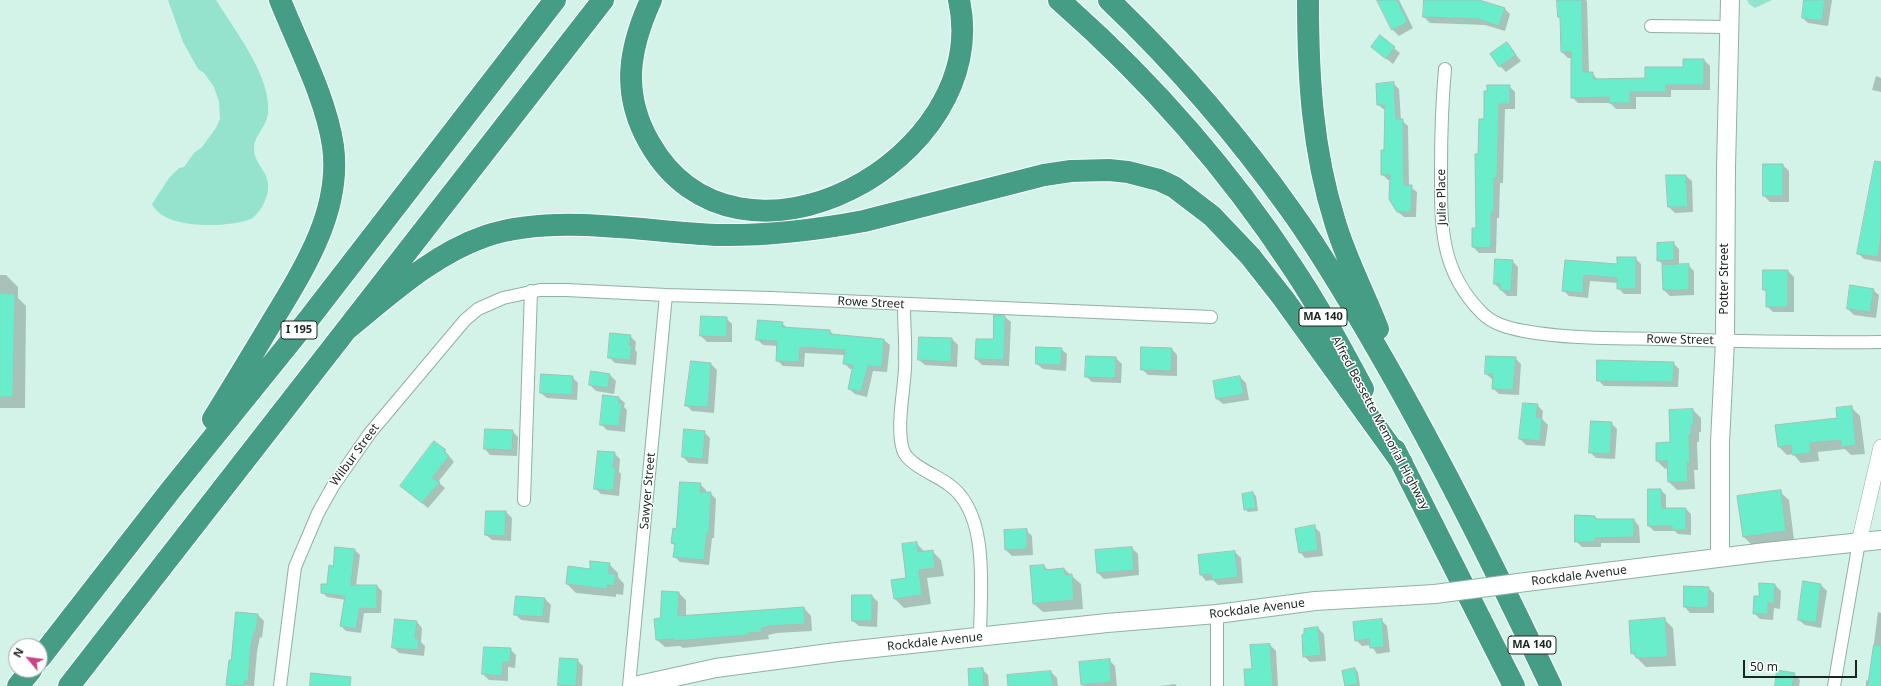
<!DOCTYPE html>
<html>
<head>
<meta charset="utf-8">
<style>
	body { margin:0 }
	#map { position:relative; width:1881px; height:686px; overflow:hidden; background:#d3f3e9; font-family:"Noto Sans",sans-serif }
	canvas { display:block }
	.north { position:absolute; left:8px; top:638px; width:40px; height:40px; box-sizing:border-box; background:#fff; border:1px solid #a3a8a7; border-radius:50%; rotate:299deg; font-size:11px; font-weight:700; line-height:16px; text-align:center; color:#1a2623 }
	.north::after { content:''; display:block; margin:auto; width:14px; height:18px; background:#c94485; clip-path:polygon(50% 0,100% 100%,50% 72%,0 100%) }
	.scale { position:absolute; left:1743px; top:660px; width:114px; height:18px; box-sizing:border-box; border:2px solid #1a2623; border-top:0; padding-left:5px; font-size:12px; line-height:14px; white-space:nowrap; color:#1a2623; -webkit-text-stroke:3px #fff; paint-order:stroke }
</style>
</head>
<body>
<div id="map">
<canvas width="1881" height="686"></canvas>
<div class="north">N</div>
<div class="scale">50 m</div>
</div>
<script>
const ctx = document.querySelector('canvas').getContext('2d');
ctx.lineJoin = 'round';
function fillPath(path, color) { ctx.fillStyle = color; ctx.fill(path, 'evenodd'); }
function trace(path, color, width, dash) { ctx.strokeStyle = color; ctx.lineWidth = width; ctx.lineCap = dash ? 'butt' : 'round'; ctx.setLineDash(dash || []); ctx.stroke(path); }
function write(font, color, halo, rows, align = 'center') {
  ctx.font = font + ' "Noto Sans",sans-serif'; ctx.lineWidth = 3; ctx.setLineDash([]); ctx.textBaseline = 'middle'; ctx.strokeStyle = halo; ctx.fillStyle = color; for (const [text, x, y, turn = 0] of rows) {
    ctx.save(); ctx.translate(x, y); ctx.rotate((+turn || 0) * Math.PI / 180); ctx.textAlign = isNaN(turn) ? turn : align; if (halo) ctx.strokeText(text, 0, 0); ctx.fillText(text, 0, 0); ctx.restore();
  }
}
fillPath(new Path2D(`
	M168 0H216C235 31 272 77 268 114 267 125 255 135 254 147 253 169 278 173 264 203 262 208 255 217 251 219 228 228 163 230 152 204L169 178 179 168 184 167 194 153 202 147 216 128 220 119 219 102 214 87 204 73 198 69 183 42Z
	M1747 0H1772L1755 8 1749 4Z`), '#95e3cc');
fillPath(new Path2D(`
	M1384 0H1399L1413 28 1399 36 1393 30 1379 2Z
	M1425 0H1476L1504 8 1510 14 1505 31 1485 25 1430 23 1424 17Z
	M1558 0H1586L1587 2 1589 73H1592L1598 80 1646 79 1704 60 1710 66V90H1671V97H1636V109H1616L1610 103H1578L1572 97V58H1568L1562 52 1561 19 1559 16Z
	M1805 0H1832L1828 26 1808 23 1803 18Z
	M1380 37 1400 53 1393 64 1372 47Z
	M1507 44 1521 61 1506 72 1500 66Z
	M1876 76 1881 78V92L1872 90Z
	M1393 83 1399 89 1401 120 1408 126 1409 186 1417 192 1416 217H1404L1397 211 1390 180H1388L1382 174 1385 151 1386 111 1378 105Z
	M1509 86 1515 92V109H1505L1503 183H1500L1499 218H1497L1496 253H1479L1473 247 1477 229 1479 155 1485 120Z
	M1876 161 1881 162V262L1864 259 1858 253Z
	M1783 165 1789 171V202H1770L1764 196Z
	M1686 176 1692 181 1693 212 1675 213 1669 207Z
	M1673 243 1679 249V265H1688L1694 271V295L1670 296 1664 290 1663 265 1658 260Z
	M1635 258 1641 264V294H1624L1618 288V283L1590 281 1588 298 1569 296 1563 290 1566 261 1618 265Z
	M1512 261 1518 267 1517 296H1507L1495 284Z
	M1788 271 1794 277V312H1773L1767 306V293L1764 289Z
	M0 275H6L18 287V298L26 306 25 408H0Z
	M1873 290 1879 295 1876 318 1854 315 1848 309Z
	M1005 317 1011 322 1009 366 982 365 976 359 994 340Z
	M726 318 732 324V342H707L701 336Z
	M782 323 788 329 830 331 835 336 884 340 890 345 887 372 873 371 867 397 855 394 849 389 853 369H850L844 363 845 355 805 353 804 367 783 366 777 360 778 346 763 345 757 339Z
	M630 336 636 342 635 350 637 352 636 365 615 363 609 357Z
	M920 338 952 339 958 345 957 367 925 365 919 360Z
	M1061 349 1067 354 1066 371 1043 369 1037 364Z
	M1172 349 1177 355V376L1148 375 1142 369Z
	M1116 358 1122 364 1121 383 1092 382 1086 376Z
	M1515 358 1521 364 1519 395 1499 394 1493 388V380L1486 374Z
	M1673 363 1679 369 1678 387 1604 386 1598 380Z
	M711 364 717 370 714 413 692 411 686 405Z
	M592 372 610 375 616 381 614 394 596 391 590 385Z
	M572 377 578 383 577 400 547 398 541 393Z
	M1240 377 1246 383 1249 400 1223 404 1217 399Z
	M619 398 625 403 624 407 627 410 625 432 607 430 601 424Z
	M1537 405 1543 411 1542 419 1548 425 1545 446 1526 445 1520 439Z
	M1851 407 1860 416 1865 454 1851 455 1845 449 1818 452 1819 461 1801 463 1793 454 1787 455 1778 446 1838 419Z
	M1693 410 1701 418V432H1699V442H1697L1698 470H1694L1695 489 1677 490 1669 482 1668 468 1665 469 1657 461Z
	M1611 423 1617 429 1615 459 1596 458 1590 452Z
	M512 431 518 437 517 456 490 455 485 449Z
	M704 432 710 438 708 464 689 463 683 457Z
	M434 443 445 451 454 462 438 482 445 488 428 508 401 486Z
	M614 453 620 459 619 472 621 474 619 496 601 494 595 488Z
	M700 484 706 490V493H710L716 499 714 538H712L709 565 680 562 674 556 675 546 672 543Z
	M1649 490H1661L1666 495V509H1686L1691 514V535L1678 534 1675 531H1654L1649 526Z
	M1780 492 1789 500 1794 540 1752 545 1743 536Z
	M1253 493 1256 496 1258 511 1248 512 1245 509Z
	M506 512 512 518 511 541 492 540 486 535Z
	M1576 516 1595 517 1599 520H1634L1639 526 1640 543H1601V547H1582L1576 541Z
	M1314 527 1320 532 1323 556 1305 558 1300 552Z
	M1026 530 1032 536 1033 555 1012 556 1006 550Z
	M916 543 925 552 932 551 941 560 944 576 927 578 931 604 904 608 895 599 908 579Z
	M1132 548 1138 554 1139 575 1104 579 1098 573 1096 551Z
	M355 550 360 555 356 586H377L382 591 381 613H364L361 633 346 631 341 626 346 600 327 597 322 592 331 585Z
	M1235 552 1241 558 1243 583 1218 585 1213 580 1206 581 1201 575Z
	M609 564 618 573V577L624 584 623 595 616 594V597L576 593 567 584 591 570Z
	M1044 566 1049 571 1064 569 1081 584 1083 609 1043 612 1034 604Z
	M1775 585 1781 591 1780 609 1774 608 1773 620 1760 619 1754 613 1760 597Z
	M1821 585 1827 591 1821 628 1805 625 1799 620Z
	M1708 588 1714 593V613H1690L1685 607Z
	M679 593 686 600V616L804 608 811 616 812 631 777 633 768 635 769 639 683 648 680 646 665 647 657 640 661 619Z
	M872 596 878 602 877 627 859 626 853 621Z
	M545 599 551 605 549 623 521 620 515 614Z
	M1878 612 1881 613V686H1866V680L1869 681Z
	M237 613 258 615 264 621 262 638 260 637 257 652 254 686 227 685 232 661Z
	M1664 619 1673 628 1676 666 1646 667 1632 653Z
	M1381 620 1387 626 1390 652 1377 654 1371 645 1362 646 1356 640Z
	M417 622 422 628 421 642 425 646 424 656 399 653 393 647Z
	M1318 628 1324 634 1326 661 1310 662 1304 656Z
	M1270 645 1276 651 1278 686H1246L1253 670Z
	M510 649 516 655 515 668 508 667V681L489 680 483 674Z
	M577 660 583 666 582 686H560L559 685Z
	M1109 660 1115 666 1117 686H1084L1082 684Z
	M982 669 988 675 989 686H970Z
	M1355 669 1358 672 1360 686H1346L1343 671Z
	M1051 672 1057 678 1058 686H1009Z
	M1794 674 1800 680 1799 686H1776Z
	M1175 684 1177 686H1160Z`), '#0003');
const building = new Path2D(`
	M1377 0H1397L1408 22 1392 30Z
	M1424 0H1479L1505 8 1499 26 1478 19 1423 17Z
	M1557 0H1582L1583 72H1593V79L1645 78V67H1683V59H1704V85H1666V92H1630V103H1609V97L1571 98V52H1561L1560 17H1558Z
	M1804 0H1825L1822 21 1802 18Z
	M1380 35 1395 47 1386 59 1371 47Z
	M1507 42 1516 55 1499 67 1490 54Z
	M1394 82 1396 119H1403L1404 185H1412L1411 212H1397L1389 199 1390 175H1381V150H1384L1385 105H1377L1376 84Z
	M1487 85H1510V104H1499L1497 178H1494V212H1491V248L1472 247V228H1476L1475 154H1478L1479 119H1484V91H1487Z
	M1875 161 1881 162V236L1878 257 1857 254Z
	M1763 164H1783V196H1763Z
	M1666 175H1686L1688 207H1668Z
	M1674 242V260L1657 261V243Z
	M1617 257H1636V289H1617V278L1584 275 1583 293 1562 291 1565 260 1617 264Z
	M1495 259 1513 260 1511 291 1500 290V284H1494Z
	M1689 264V290H1663L1662 265Z
	M1763 270H1788V307H1766V290H1763Z
	M1850 285 1874 289 1870 312 1847 309Z
	M0 293 15 294 13 397H0Z
	M994 315 1005 316 1004 360 975 359 976 339H993Z
	M701 316 727 317V337L700 336Z
	M758 320 783 322 782 327 830 330V334L884 339 882 367 868 366 861 392 848 389 853 365 843 364 845 350 800 347 799 362 776 361 777 341 756 340Z
	M610 333 631 335 629 345H632L630 360 608 358Z
	M919 337 952 338 951 362 918 360Z
	M1036 347 1062 348 1061 365 1036 364Z
	M1141 347 1172 348 1171 371 1141 370Z
	M1086 356 1116 357 1115 378 1085 377Z
	M1486 356 1516 357 1513 390 1492 389 1493 374H1485Z
	M1597 360 1674 362 1673 382 1597 381Z
	M691 361 711 363 708 407 685 406Z
	M591 371 610 374 608 388 589 385Z
	M541 374 573 376 572 395 540 393Z
	M1240 376 1244 394 1216 399 1213 381Z
	M603 395 619 397V403H622L619 426 600 425Z
	M1523 403 1538 404 1536 417 1542 418 1540 441 1519 439Z
	M1852 406 1856 445 1841 447V440L1810 443 1811 453 1792 455 1791 445 1778 447 1775 425 1837 418 1836 408Z
	M1693 409 1694 425H1691V435H1689L1690 463H1687L1688 482H1668L1667 461H1656V443L1670 442 1669 410Z
	M1591 421 1612 422 1610 454 1589 453Z
	M485 429 513 430 512 450 484 449Z
	M684 429 705 431 703 459 682 457Z
	M434 441 446 450 444 452 449 456 432 478 440 482 422 503 400 486Z
	M598 451 615 452 613 467 616 468 613 491 594 489Z
	M680 482 701 483 700 492H711L709 534 707 533 704 560 673 557 675 544 671 543 673 528 676 529Z
	M1648 489H1661L1662 508H1686V530H1672V526H1648Z
	M1781 490 1786 531 1743 537 1737 496Z
	M1253 492 1256 508 1244 510 1242 494Z
	M486 511H506L505 536 485 535Z
	M1575 515 1595 516V519H1634V537L1595 538V542H1575Z
	M1315 525 1318 550 1299 553 1295 529Z
	M1027 529V549L1005 550 1004 530Z
	M917 542 918 552 933 550 935 568 919 570 922 595 894 599 891 580 906 578 902 544Z
	M335 547 355 549 351 585H377V609L360 608 356 629 340 626 345 596 321 593V584H329L327 583 329 565 333 566Z
	M1132 547 1134 570 1097 573 1095 550Z
	M1235 551 1238 577 1212 580 1211 574 1200 575 1198 555Z
	M590 561 610 563 608 573 616 574 614 586 607 585V589L566 584 568 566 590 569Z
	M1044 565 1045 570 1064 568 1065 575 1072 574 1074 600 1033 604 1030 566Z
	M1803 581 1821 584 1816 623 1798 620Z
	M1759 583 1775 584 1774 603H1768V614H1753L1754 596H1759Z
	M1684 586 1709 587 1708 608 1684 607Z
	M662 591 679 592 678 616 804 607 805 624 769 626 761 628 762 632 748 633V635L674 641V639L656 640 654 619 660 618Z
	M852 595H872V621H852Z
	M516 596 545 598 543 617 514 615Z
	M236 612 258 614 256 632H254L251 646 248 681H245L244 686 226 685 229 660H231Z
	M1665 618 1668 657 1636 658 1635 653 1631 654 1629 621Z
	M395 619 417 621 415 638 419 639 418 650 392 648Z
	M1382 619 1384 647 1370 648 1369 639 1355 641 1353 622Z
	M1318 627 1321 655 1303 657 1302 635 1304 634V629Z
	M1270 644 1273 686H1245L1244 669H1252L1250 645Z
	M1874 645H1881V686H1868Z
	M484 647 511 648 510 662H503L502 676 482 674Z
	M560 658 578 659 576 686 558 685Z
	M1110 659 1111 682 1081 685 1079 662Z
	M983 668 984 686H969L968 669Z
	M1355 668 1358 684 1345 686 1342 671Z
	M1777 670 1795 673 1792 686H1775Z
	M1051 671 1053 686H1008L1007 675Z
	M311 673 351 677 350 686H310Z`);
fillPath(building, '#69edcb');
trace(building, '#a1c0b6', 1);
const minor = new Path2D(`
	M1651 26 1729 27
	M1445 69C1442 102 1441 135 1441 168 1441 224 1439 270 1482 313 1493 324 1508 328 1524 331 1568 339 1614 338 1659 339 1733 341 1807 343 1881 342
	M904 305C904 326 906 347 905 368 904 392 896 427 903 450 908 465 936 475 948 484 991 513 980 593 980 638
	M524 500 531 291
	M280 686 295 567 318 513 333 486 370 433 465 320 478 309 503 298 540 290H566L666 295 771 298 1211 317
	M629 686 666 295
	M1217 686V614
	M1834 686 1859 542`);
const tertiary = new Path2D(`
	M1859 542 1881 447`);
const secondary = new Path2D(`
	M1720 558V442L1725 341 1726 167 1730 0
	M1518 583 1766 552 1881 540
	M634 686 716 668 837 652 1107 623 1217 614 1315 601 1435 594`);
const motorway = new Path2D(`
	M651 0C629 48 621 93 649 142 737 299 994 159 959 0
	M1059 0C1148 78 1228 169 1293 268 1319 307 1341 348 1363 389
	M1109 0C1176 64 1238 136 1292 212 1324 257 1352 305 1379 352 1442 461 1497 573 1551 686
	M1308 0C1308 76 1312 149 1335 222 1346 259 1364 293 1378 329
	M346 330C389 295 433 254 486 236 555 213 645 232 717 235 767 236 816 230 864 221L1044 175 1071 171 1109 170 1128 172 1159 180 1174 187 1212 216 1250 256 1283 298 1402 463
	M213 419C232 388 251 357 270 325 302 272 342 212 333 146 326 98 298 45 280 0
	M1395 450 1514 686
	M40 658 170 491 308 320 555 0
	M18 686 31 670
	M69 686 603 0`);
trace(minor, '#91afa6', 14);
trace(tertiary, '#91afa6', 16);
trace(secondary, '#91afa6', 20);
trace(motorway, '#fff', 24);
trace(minor, '#fff', 12);
trace(tertiary, '#fff', 15);
trace(secondary, '#fff', 18);
trace(motorway, '#469d86', 22);
const secondaryBridge = new Path2D(`
	M1435 594 1518 583`);
trace(secondaryBridge, '#91afa6', 20, []);
trace(secondaryBridge, '#fff', 18);
for (const [x, y, w] of [
	[1323,317,48],
	[299,330,36],
	[1532,645,48]
]) { const box = new Path2D(); box.roundRect(x - w / 2, y - 9, w, 18, 3); ctx.fillStyle = '#fff'; ctx.fill(box); trace(box, '#1a2623', 1); }
write('bold 11px', '#1a2623', null, [
	["MA 140",1323,317],
	["I 195",299,330],
	["MA 140",1532,645]
]);
write('12px', '#1a2623', '#fff', [
	["Julie Place",1442,197,-91],
	["Potter Street",1725,279,-90],
	["Rowe Street",871,303,3],
	["Rowe Street",1680,340,1],
	["Alfred Bessette Memorial Highway",1380,423,62],
	["Wilbur Street",355,455,-54],
	["Sawyer Street",648,491,-85],
	["Rockdale Avenue",1579,576,-7],
	["Rockdale Avenue",1257,609,-7],
	["Rockdale Avenue",935,642,-6]
]);
</script>
</body>
</html>
